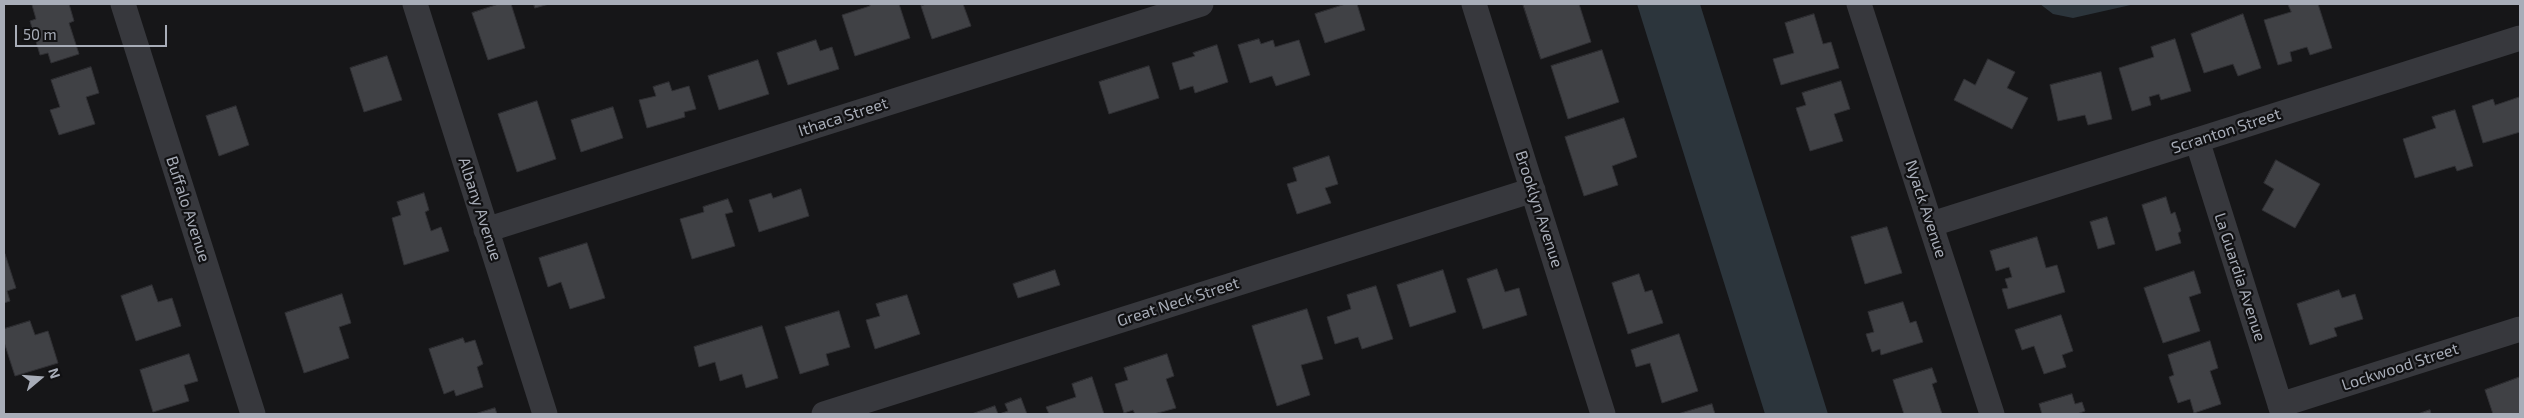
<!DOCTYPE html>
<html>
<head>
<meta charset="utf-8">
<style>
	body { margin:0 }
	#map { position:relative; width:2524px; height:418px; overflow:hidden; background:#161618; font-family:"Exo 2",sans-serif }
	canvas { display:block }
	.frame { position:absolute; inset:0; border:5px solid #a8adb8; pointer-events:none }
	.north { position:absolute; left:15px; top:353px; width:50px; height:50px; -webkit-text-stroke:4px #111113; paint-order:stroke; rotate:72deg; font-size:14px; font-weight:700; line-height:20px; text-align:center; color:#a8adb8 }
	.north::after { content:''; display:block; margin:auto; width:18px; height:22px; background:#a8adb8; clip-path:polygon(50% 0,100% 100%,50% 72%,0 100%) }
	.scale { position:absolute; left:15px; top:25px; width:152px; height:22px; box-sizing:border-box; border:2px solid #a8adb8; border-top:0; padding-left:6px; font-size:15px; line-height:18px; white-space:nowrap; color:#a8adb8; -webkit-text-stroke:4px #111113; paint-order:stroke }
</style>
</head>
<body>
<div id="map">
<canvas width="2524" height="418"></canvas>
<div class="frame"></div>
<div class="north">N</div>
<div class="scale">50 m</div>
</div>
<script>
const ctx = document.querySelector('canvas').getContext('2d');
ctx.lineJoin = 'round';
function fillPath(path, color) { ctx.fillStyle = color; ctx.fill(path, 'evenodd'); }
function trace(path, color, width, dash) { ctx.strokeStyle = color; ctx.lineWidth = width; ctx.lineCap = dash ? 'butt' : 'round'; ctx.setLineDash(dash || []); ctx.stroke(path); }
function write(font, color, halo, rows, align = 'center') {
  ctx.font = font + ' "Exo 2",sans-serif'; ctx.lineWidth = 4.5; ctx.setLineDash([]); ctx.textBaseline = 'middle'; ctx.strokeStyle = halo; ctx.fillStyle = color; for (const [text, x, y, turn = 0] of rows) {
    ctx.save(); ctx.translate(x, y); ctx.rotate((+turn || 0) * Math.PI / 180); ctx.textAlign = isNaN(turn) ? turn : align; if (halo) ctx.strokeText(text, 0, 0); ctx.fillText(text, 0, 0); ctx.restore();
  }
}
fillPath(new Path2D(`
	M1637 4H1700L1828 414H1765Z
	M2040 4H2135L2073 18 2053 14Z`), '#2c353c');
const building = new Path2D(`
	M37 4H69L74 21 69 23 79 54 51 63 48 53 40 55 30 21 36 19 32 5Z
	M499 4H511L525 48 488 60 472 13Z
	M534 4H549L535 8Z
	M869 4H899L910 38 855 56 842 15 870 6Z
	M927 4H963L971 26 932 39 921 6Z
	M1346 4H1357L1365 30 1325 43 1315 14Z
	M1523 4H1579L1591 42 1541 59Z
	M2288 4H2318L2332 48 2310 55 2307 47 2290 52 2292 61 2278 65 2264 20 2291 12Z
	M1814 14 1823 44 1831 42 1839 68 1781 85 1773 59 1794 53 1785 23Z
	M2243 14 2261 68 2238 76 2233 64 2204 73 2191 34Z
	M1259 39 1261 44 1273 40 1275 47 1299 40 1310 75 1276 86 1272 76 1250 83 1238 45Z
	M2175 39 2191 91 2161 100 2159 94 2149 97 2151 105 2132 111 2119 68 2154 57 2151 47Z
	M816 40 820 51 832 47 839 69 788 85 777 53Z
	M1217 45 1228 82 1195 93 1193 86 1180 90 1172 63 1195 56 1193 53Z
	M1602 50 1619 102 1568 119 1551 66Z
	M387 56 402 100 364 112 350 68Z
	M1988 59 2015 72 2007 88 2028 98 2012 129 1954 100 1964 79 1975 85Z
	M758 60 769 94 719 110 708 76Z
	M1149 66 1159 98 1109 114 1099 82Z
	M91 67 99 93 86 97 95 124 59 135 50 110 60 107 51 80Z
	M2101 72 2112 119 2088 125 2085 115 2058 121 2050 85Z
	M1841 81 1850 109 1834 114 1843 141 1810 151 1796 108 1806 105 1802 93Z
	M669 82 672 91 689 86 696 109 684 112 685 117 647 128 639 100 656 96 653 87Z
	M2520 97V132L2483 143 2472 106 2493 99 2495 105Z
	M537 101 556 159 517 172 498 114Z
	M236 106 249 145 219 156 206 116Z
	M613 107 623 138 581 152 571 120Z
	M2455 110 2473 166 2457 171 2455 166 2415 178 2403 139 2436 128 2432 117Z
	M1624 118 1637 157 1612 166 1618 185 1584 196 1565 137Z
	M1329 156 1338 184 1325 188 1331 203 1297 214 1287 184 1297 181 1293 168Z
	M2276 160 2320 184 2295 228 2262 210 2274 189 2264 183Z
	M801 189 809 216 759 232 749 200 771 193 773 198Z
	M424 193 429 210 425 212 431 231 441 227 449 251 404 265 392 218 401 215 397 202Z
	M2166 197 2171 214 2175 212 2181 231 2178 233 2181 243 2156 251 2142 205Z
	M728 199 733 212 725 214 735 246 692 259 680 219 704 212 703 207Z
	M2107 217 2115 244 2098 249 2090 222Z
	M1887 227 1902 273 1865 284 1851 237Z
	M2037 237 2046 268 2057 265 2065 292 2008 309 2002 289 2008 288 2005 279 2012 277 2009 267 1996 271 1990 251Z
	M587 243 605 298 570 309 561 282 548 287 539 258Z
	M5 254 16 288 7 291 10 301 4 303Z
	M1497 269 1505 292 1519 288 1527 315 1483 329 1467 279Z
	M1055 270 1060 285 1018 298 1013 284Z
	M1443 270 1456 312 1410 327 1397 285Z
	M2194 271 2201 293 2189 297 2200 331 2163 343 2144 288Z
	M1639 274 1645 292 1652 290 1663 323 1628 334 1612 283Z
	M152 285 158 302 172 298 181 326 136 341 121 296Z
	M1376 286 1393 339 1362 349 1358 337 1335 344 1327 317 1351 309 1347 295Z
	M2339 290 2342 298 2355 294 2363 319 2334 328 2337 336 2310 345 2297 304Z
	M342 294 351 323 339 327 349 358 304 373 285 313Z
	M907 295 920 334 875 349 866 320 880 316 876 304Z
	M1903 302 1910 323 1916 321 1923 342 1881 355 1880 349 1872 352 1866 334 1874 332 1868 312Z
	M1307 309 1323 359 1301 365 1310 395 1277 406 1252 326Z
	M839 311 850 347 826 354 829 365 800 374 785 327Z
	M2061 315 2073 351 2062 355 2066 367 2044 374 2034 346 2022 350 2015 330Z
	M30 321 35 335 48 331 58 363 15 376 4 342V329Z
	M762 326 778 378 746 388 742 374 720 381 715 362 699 367 694 347Z
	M1679 334 1698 391 1662 403 1650 363 1636 367 1631 350Z
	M463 338 465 343 475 340 483 364 477 367 483 387 456 396 454 390 444 394 429 349Z
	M2210 341 2218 368 2210 371 2221 404 2194 413 2190 399 2178 403 2169 377 2174 375 2168 355Z
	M189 354 198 381 184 385 189 401 153 412 140 370Z
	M1167 354 1174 376 1166 379 1176 408 1154 414H1135L1133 410 1124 413 1115 384 1128 380 1124 368Z
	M1932 368 1937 382 1932 384 1942 414H1904L1893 380Z
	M1092 377 1104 414H1049L1046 407 1076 397 1072 384Z
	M2520 377V414H2493L2485 390Z
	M2072 394 2075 404 2082 402 2085 411 2077 414H2042L2039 404Z
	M1021 398 1027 414H999L1008 411 1005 404Z
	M1712 404 1715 414H1678Z
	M995 406 998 414H972Z
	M495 408 497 414H475Z
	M2430 410 2431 414H2418Z`);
fillPath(building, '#404145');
trace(building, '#303034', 1);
trace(new Path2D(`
	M123 4 253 414
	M415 4 545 414
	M1474 4 1603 414
	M1859 4 1992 414
	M2197 140 2283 414
	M1932 224 2520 38
	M486 230 1201 4
	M2280 405 2520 329
	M824 414 1533 190`), '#37383d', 25);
write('16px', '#a8adb8', '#111113', [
	["Ithaca Street",843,117,-18],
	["Scranton Street",2226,131,-18],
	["Buffalo Avenue",188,209,72],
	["Albany Avenue",480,209,72],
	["Brooklyn Avenue",1539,209,72],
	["Nyack Avenue",1926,209,72],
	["La Guardia Avenue",2240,277,72],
	["Great Neck Street",1178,302,-18],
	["Lockwood Street",2400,367,-18]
]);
</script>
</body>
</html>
